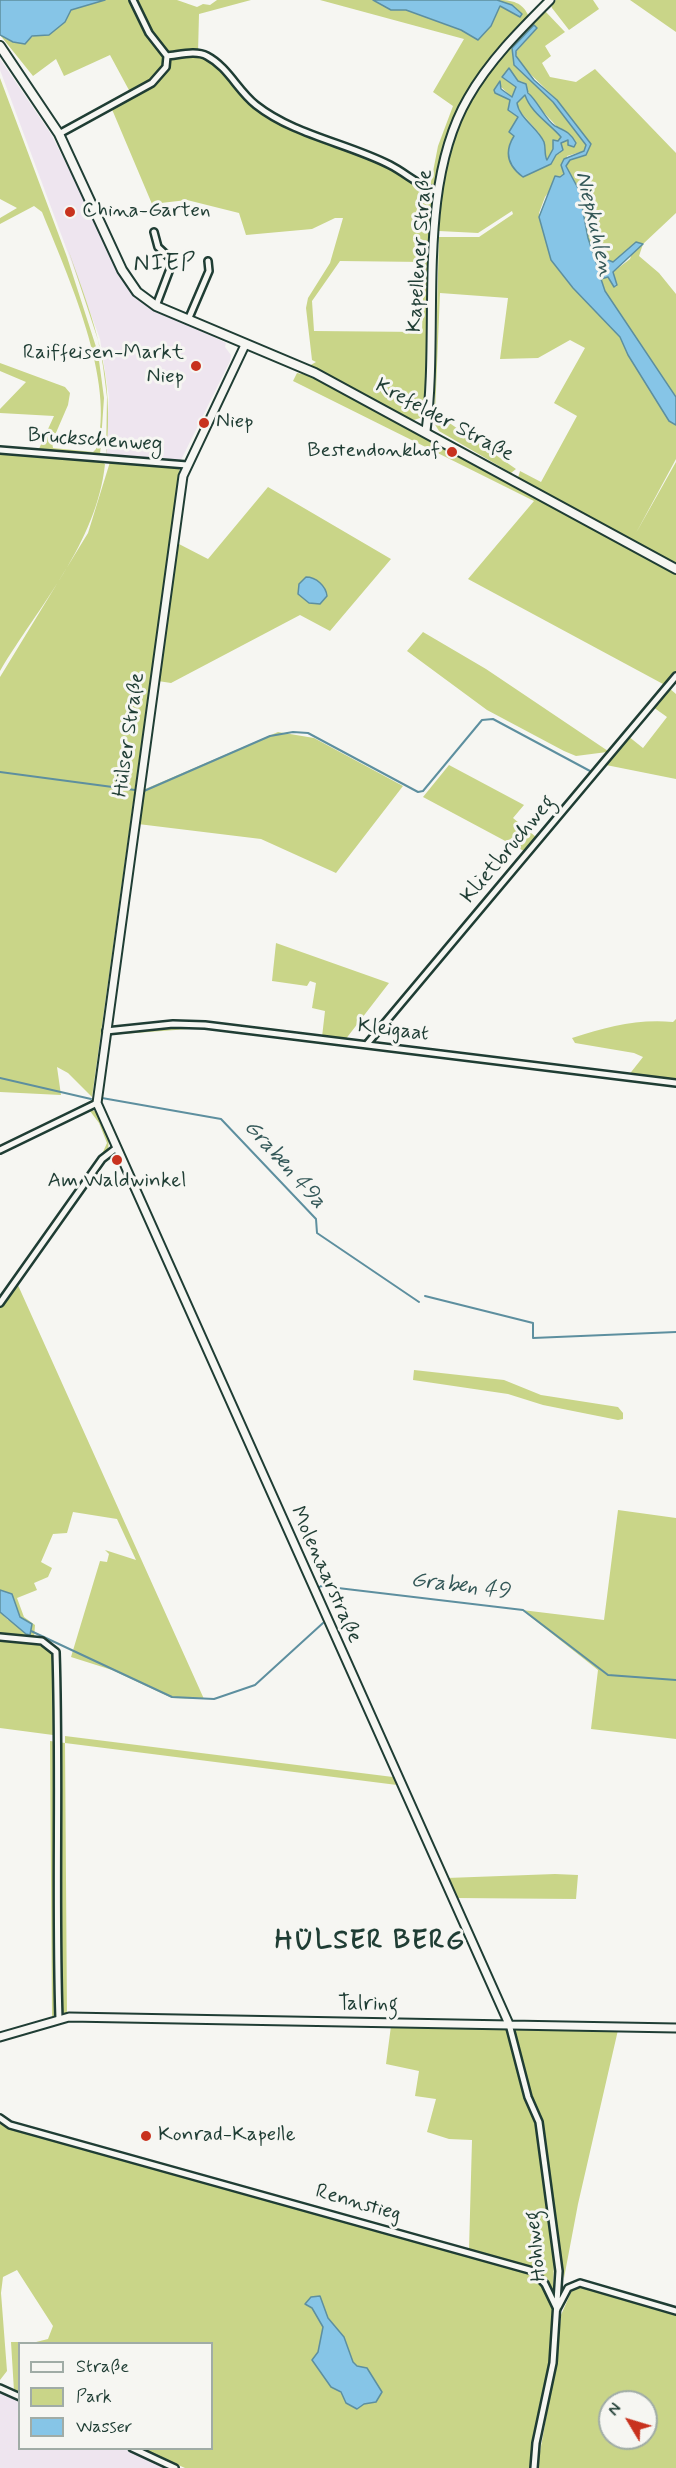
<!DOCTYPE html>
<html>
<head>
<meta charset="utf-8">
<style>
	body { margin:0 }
	#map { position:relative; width:676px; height:2468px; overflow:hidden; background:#f6f6f2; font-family:Mynerve,sans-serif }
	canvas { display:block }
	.legend { position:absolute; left:18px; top:2342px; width:195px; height:108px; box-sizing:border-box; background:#f6f6f2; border:2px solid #a0aca6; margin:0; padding:8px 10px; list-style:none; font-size:18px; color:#1f3d34 }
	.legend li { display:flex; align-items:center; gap:12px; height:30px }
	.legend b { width:30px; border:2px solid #a0aca6 }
	.north { position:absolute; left:598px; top:2390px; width:60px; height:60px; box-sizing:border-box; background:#f6f6f2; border:2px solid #a0aca6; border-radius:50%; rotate:308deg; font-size:16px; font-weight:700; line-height:24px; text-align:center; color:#1f3d34 }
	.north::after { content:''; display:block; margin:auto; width:21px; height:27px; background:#c8321e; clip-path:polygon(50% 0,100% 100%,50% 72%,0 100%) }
</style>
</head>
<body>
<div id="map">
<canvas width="676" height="2468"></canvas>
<ul class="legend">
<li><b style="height:8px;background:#f6f6f2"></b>Straße</li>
<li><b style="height:16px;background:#c9d588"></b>Park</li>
<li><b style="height:16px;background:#86c5e7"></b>Wasser</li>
</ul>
<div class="north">N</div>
</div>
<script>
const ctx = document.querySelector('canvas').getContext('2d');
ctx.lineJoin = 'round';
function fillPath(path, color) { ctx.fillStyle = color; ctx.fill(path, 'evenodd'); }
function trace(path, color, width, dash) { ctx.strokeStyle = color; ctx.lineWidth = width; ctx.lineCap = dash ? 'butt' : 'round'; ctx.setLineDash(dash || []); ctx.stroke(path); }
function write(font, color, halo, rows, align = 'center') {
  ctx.font = font + ' Mynerve,sans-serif'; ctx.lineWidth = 6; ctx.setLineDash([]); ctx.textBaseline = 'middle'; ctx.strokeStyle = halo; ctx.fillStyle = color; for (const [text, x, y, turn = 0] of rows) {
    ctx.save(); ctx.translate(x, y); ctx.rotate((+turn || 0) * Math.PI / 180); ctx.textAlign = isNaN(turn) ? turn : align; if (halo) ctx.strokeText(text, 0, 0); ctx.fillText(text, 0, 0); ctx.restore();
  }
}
fillPath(new Path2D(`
	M0 59 51 134 130 290 146 305 226 343 225 347 231 355 230 361 181 460 106 456 109 397 100 339 0 70Z
	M0 2392 19 2401 20 2448 124 2449 167 2468H0Z`), '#eee5ef');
fillPath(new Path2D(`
	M105 0H131L141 23 164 59C165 78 144 85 130 92L110 55 64 76 56 59 33 76 0 35 25 44C39 26 60 31 71 10Z
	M135 0H177L197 7 203 4 210 5 217 0H251L199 14 198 53C188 51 178 54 169 52 156 49 141 12 135 0Z
	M320 0H373L391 10H406L474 35 500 6 520 16 522 14 512 5 497 0C512 0 523 2 529 17 478 71 447 113 435 188L430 187 438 146 453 106 433 92 464 39Z
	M556 0H593L599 9 569 30 552 8 551 5Z
	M630 0H676V32Z
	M545 11 565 32 545 46 551 56 542 63 550 77 576 82 595 69 676 153V213L643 244 639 256 659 273 676 294V397L605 291 601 279 608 277 614 287 617 286 613 272 630 259 636 242 613 262 603 259 601 261 605 269 600 274 588 238 585 216 566 166 569 160 586 155 591 144 557 100 518 62 516 52 537 28 534 25 513 48 514 65 553 102 586 145 584 151 567 156 564 174 553 180 551 189 545 197 539 213 551 260 573 288 620 337 628 355 669 421 676 425V459L636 533 676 462V565L518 478 520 471 541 482 577 416 554 403 585 348 570 340 538 358 500 359 508 298 440 293 435 413 516 469 511 473 439 431 434 423 439 237H479L513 214 512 211 478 233 439 231C440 209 440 188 445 167 458 103 501 55 545 11ZM509 68 518 81 523 82C534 107 558 125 574 146L568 140 561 142 560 153 556 155 551 164 523 176C508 166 504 152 514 136L509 132 518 117 508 108 510 100 494 90 500 86 513 98 516 87 502 77Z
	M197 56 212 61 237 89 269 117 391 168 434 196 425 407 420 418 414 420 400 414 309 366 316 362 312 360 306 308 308 298 330 263 343 218H335L312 229 246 235 239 213 187 200 152 204 111 107C130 97 167 86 168 61L175 57ZM340 261 424 262 422 332 314 331 312 301Z
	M0 78 67 257 98 353 104 398 100 455 38 451 54 416 0 413V409L26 382 0 371V363L65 387 70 393 68 405 52 442 53 448 93 452 96 449C117 383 67 274 42 212L34 206 0 224V218L17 208 0 199Z
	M525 95C536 112 548 122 561 137L558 141 553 140V149L547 160 539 133 518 109 517 103Z
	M68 249C95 325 115 373 106 456L107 397 103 366 98 340Z
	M297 373 317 377 676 573V672L637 717 663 684 468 579 534 501 293 381Z
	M0 454 100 461 105 464C97 542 39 606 0 671Z
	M110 462 180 466 92 1097 68 1073 57 1067 61 1095 0 1092V677L88 533Z
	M268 487 391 559 330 631 300 615 171 683 158 681 177 543 208 559Z
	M423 632 486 669 608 751 619 740 368 1040 363 1042 524 851 423 797 449 765 524 805 513 818 536 837 607 752 576 756 564 751 487 710 407 651Z
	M669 688 676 694V779L606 765 374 1038 628 736 643 748 667 717 653 707Z
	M278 732 314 738 403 786 336 873 261 839 138 824 143 790Z
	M276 943 389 983 345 1040 322 1037 325 1011 312 1008 316 983 310 981 307 986 272 981Z
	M676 1019V1080L628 1076 643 1057 634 1053 575 1043 572 1038C608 1027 635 1019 673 1022Z
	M157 1027H206L450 1059 202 1028 109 1035Z
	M89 1109 97 1112 109 1140 108 1150 0 1300 103 1152 107 1143 99 1123 90 1111 0 1152Z
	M17 1283 204 1699 172 1698 112 1670 71 1657 100 1561 107 1562 109 1554 105 1550 136 1560 117 1519 73 1512 67 1533 53 1534 41 1562 52 1568 48 1577 34 1583 37 1590 17 1598 24 1617 35 1625 34 1639 0 1634V1612L8 1620 30 1623 20 1617 12 1594 0 1590V1307Z
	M414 1370 504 1380 541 1395 618 1407 623 1413V1419L618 1420 543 1405 508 1394 413 1380Z
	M618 1510 676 1518V1739L591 1729 598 1670 522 1610 604 1620Z
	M0 1641 41 1644 53 1653V1735L0 1728Z
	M65 1736 393 1777 397 1785 65 1743 67 2014 52 2016 50 1741 65 1743Z
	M555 1874 578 1875 576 1899 456 1898 447 1878Z
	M391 2026 507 2028 525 2100 536 2122 554 2257 553 2295 540 2274 529 2267 469 2250 472 2140 449 2139 427 2132 436 2099 415 2096 419 2071 386 2064Z
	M514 2028 618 2030 578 2204 564 2278 543 2122 531 2098Z
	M0 2124 532 2273 539 2278 553 2304 550 2362 534 2435 530 2468H185L142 2449 212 2448V2344H20L19 2392 14 2391 11 2342H36L48 2339 53 2326 17 2270 3 2277 1 2293 7 2371 0 2380ZM320 2297 328 2318 344 2337 353 2362 357 2366 367 2368 381 2392 376 2402C347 2407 327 2382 312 2360L318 2352 323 2327 312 2308Z
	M581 2286 676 2315V2468H537L555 2370 561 2315 572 2290ZM610 2402H646V2438H610Z`), '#c9d588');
const water = new Path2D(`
	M0 0H105L71 10 65 22 49 35 32 36 25 44 13 42 0 35Z
	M373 0H497L512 5 522 14 520 17 500 6 491 26 478 40 461 30 406 10H391Z
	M534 25 537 28 516 51V56L534 80 557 100 591 144 586 155 570 160 566 166 579 190 588 238 600 274 605 269 601 261 603 258 613 262 636 242 643 244 613 272 617 285 614 287 608 277 601 279 605 291 676 397V425L669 421 628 355 620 337 573 288 551 260 539 217 555 176 560 177 564 174 561 165 564 159 584 151 586 145 553 102 514 65 512 48Z
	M509 68 518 81 526 84 528 93C538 101 546 121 555 126 565 131 570 132 576 143L574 147 568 145V140L561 143 563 150 556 155 551 164 523 177C508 166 504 152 514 136L509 132 518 117 508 110 510 100 495 93 494 90 500 81 501 89 512 97 516 87 502 77ZM525 95C531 113 549 123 561 137L558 141 553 140V149L547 160C544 155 546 148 544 142 538 128 519 118 517 103Z
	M306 577C316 577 326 586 327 596L320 604 309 603 298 594 299 584Z
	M0 1590 12 1594 20 1617 32 1624 30 1635 26 1634 0 1612Z
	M320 2296 328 2318 344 2337 353 2362 357 2366 367 2368 382 2392 376 2402 364 2404 357 2409 346 2403 341 2392 331 2387 312 2360 318 2352 323 2327 312 2308 305 2304 311 2297Z`);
fillPath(water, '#86c5e7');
trace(water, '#5d8f9f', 1.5);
trace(new Path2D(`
	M0 772 135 790
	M144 791 270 736 293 732 308 733 418 792 423 791 482 720 493 719 590 771
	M0 1078 91 1099
	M102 1098 221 1119 316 1219 317 1233 419 1302
	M425 1296 533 1323V1338L676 1332
	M328 1611 318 1588 321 1586 523 1610 608 1675 676 1680
	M31 1631 172 1697 214 1699 255 1685 323 1623`), '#5d8f9f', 2);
const minor = new Path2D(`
	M133 0 149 33 167 56
	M59 134 152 83 166 67 167 56C179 55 196 50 207 56 228 67 238 91 256 105 294 135 347 143 390 165 406 173 420 187 438 192
	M154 232 158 247 173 261 156 306
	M188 320 209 271 208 261
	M0 450 187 465
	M106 1031 173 1024 205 1025 676 1083
	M367 1044 676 676
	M0 1150 97 1103
	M0 1303 102 1159 115 1149
	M0 1637 42 1641 56 1652C60 1774 55 1896 59 2019
	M509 2024 528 2097 539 2122 559 2271 553 2363 536 2443 534 2468
	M0 2118 10 2125 533 2271 545 2284 557 2309
	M558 2307 568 2288 580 2283 676 2311
	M0 2388 20 2397
	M132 2448 175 2468`);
const tertiary = new Path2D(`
	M245 345 183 476 97 1103 509 2024
	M426 431C440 327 415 189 468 98 489 61 520 30 550 0
	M0 2037 69 2017 676 2028`);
const secondary = new Path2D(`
	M0 46 59 134 122 270 137 292 156 306 315 373 676 569`);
trace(minor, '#1f3d34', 10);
trace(tertiary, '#1f3d34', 11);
trace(secondary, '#1f3d34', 12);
trace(minor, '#f6f6f2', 5);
trace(tertiary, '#f6f6f2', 7);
trace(secondary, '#f6f6f2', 8);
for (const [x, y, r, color] of [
	[70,212,6,"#c8321e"],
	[196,366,6,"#c8321e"],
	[204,423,6,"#c8321e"],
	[452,452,6,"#c8321e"],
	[117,1160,6,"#c8321e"],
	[146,2136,6,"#c8321e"]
]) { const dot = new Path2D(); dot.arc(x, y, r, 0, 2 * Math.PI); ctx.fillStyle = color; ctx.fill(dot); trace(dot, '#f6f6f2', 2); }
write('21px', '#1f3d34', '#f6f6f2', [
	["China-Garten",82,212],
	["Raiffeisen-Markt",184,354,"right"],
	["Niep",184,378,"right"],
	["Niep",216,423],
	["Bestendonkhof",440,452,"right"],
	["Am Waldwinkel",117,1182,"center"],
	["Konrad-Kapelle",158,2136]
], 'left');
write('21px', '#1f3d34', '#f6f6f2', [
	["Kapellener Straße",421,251,-86],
	["Krefelder Straße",444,421,28],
	["Bruckschenweg",95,441,4],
	["Hülser Straße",130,735,-82],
	["Klietbruchweg",509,850,-50],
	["Kleigaat",393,1031,7],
	["Molenaarstraße",325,1575,66],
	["Talring",368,2005,1],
	["Rennstieg",358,2204,16],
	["Hohlweg",537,2246,-96]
]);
write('italic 22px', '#345858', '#f6f6f2', [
	["Niepkuhlen",593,224,77],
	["Graben 49a",284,1165,48],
	["Graben 49",460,1587,7]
]);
ctx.letterSpacing = '1.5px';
write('24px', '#1f3d34', '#f6f6f2', [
	["NIEP",165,265]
]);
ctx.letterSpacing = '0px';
ctx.letterSpacing = '1.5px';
write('bold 27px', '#1f3d34', '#f6f6f2', [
	["HÜLSER BERG",370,1942]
]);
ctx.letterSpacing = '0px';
</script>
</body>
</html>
